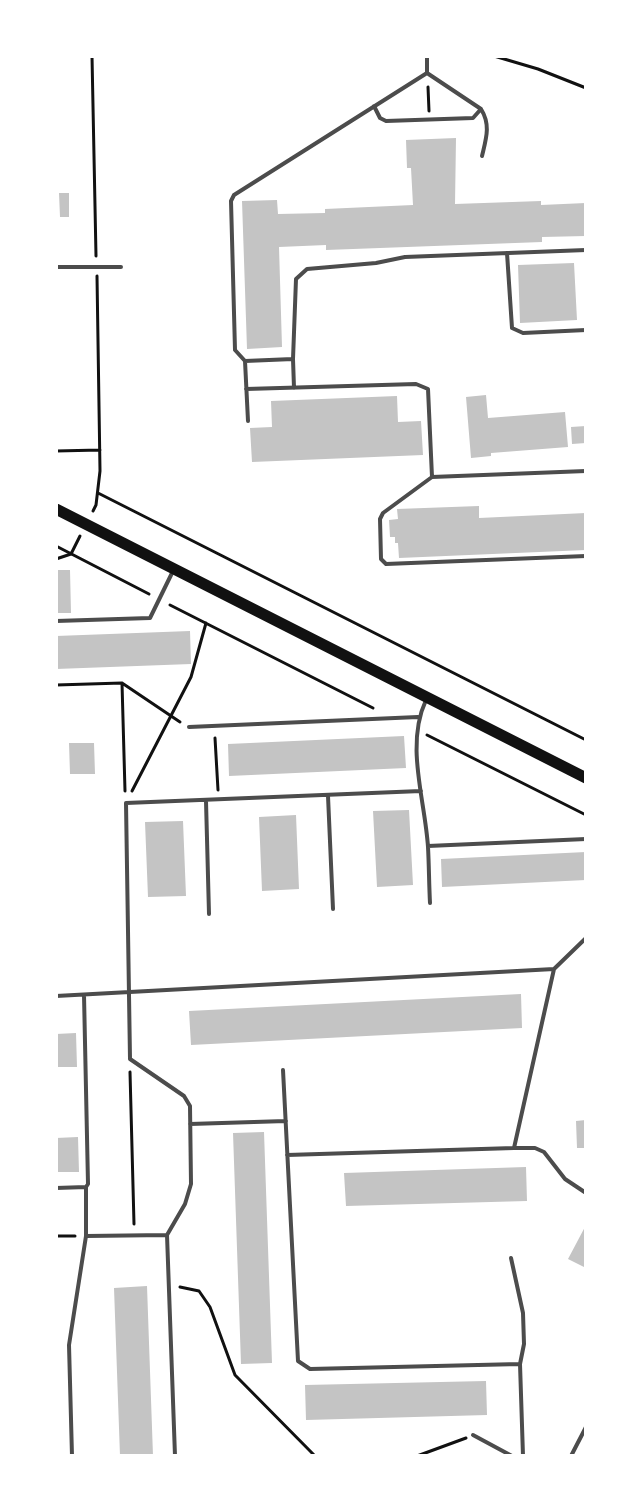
<!DOCTYPE html>
<html>
<head>
<meta charset="utf-8">
<style>
	body { margin:0 }
	#map { position:relative; width:642px; height:1512px; overflow:hidden; background:#fff; font-family:Roboto,sans-serif }
	canvas { display:block }
	.frame { position:absolute; inset:0; border:58px solid #fff; pointer-events:none }
</style>
</head>
<body>
<div id="map">
<canvas width="642" height="1512"></canvas>
<div class="frame"></div>
</div>
<script>
const ctx = document.querySelector('canvas').getContext('2d');
ctx.lineJoin = 'round';
function fillPath(path, color) { ctx.fillStyle = color; ctx.fill(path, 'evenodd'); }
function trace(path, color, width, dash) { ctx.strokeStyle = color; ctx.lineWidth = width; ctx.lineCap = dash ? 'butt' : 'round'; ctx.setLineDash(dash || []); ctx.stroke(path); }
fillPath(new Path2D(`
	M456 138 455 204 541 201V205L586 203V236L542 237V242L326 250V245L279 247 282 347 247 349 242 201 277 200 278 214 325 213V209L413 205 411 168H407L406 140Z
	M59 193H69V217H60Z
	M574 263 577 320 520 323 518 265Z
	M486 395 488 418 565 412 568 447 491 453V456L471 458 466 397Z
	M397 396 398 422 421 421 423 455 252 462 250 428 272 427 271 401Z
	M586 426V443L572 444 571 427Z
	M479 506V518L586 513V550L399 558 398 543H395V537H390L389 520 398 519 397 509Z
	M56 570H70L71 613H56Z
	M190 631 191 664 56 669V636Z
	M404 736 406 768 229 776 228 744Z
	M69 743H94L95 774H70Z
	M409 810 413 885 377 887 373 811Z
	M296 815 299 889 262 891 259 817Z
	M183 821 186 896 148 897 145 822Z
	M586 852V880L442 887 441 859Z
	M521 994 522 1028 191 1045 189 1011Z
	M76 1033 77 1067H56V1034Z
	M586 1120V1148H577L576 1121Z
	M264 1132 272 1363 241 1364 233 1133Z
	M78 1137 79 1172H56V1138Z
	M526 1167 527 1201 346 1206 344 1173Z
	M586 1225V1268L568 1259Z
	M147 1286 153 1456H120L114 1288Z
	M486 1381 487 1415 306 1420 305 1385Z`), '#c4c4c4');
trace(new Path2D(`
	M92 56 96 256
	M494 56 538 69 586 88
	M428 87 429 111
	M56 451 100 450
	M98 493 586 740
	M93 511 96 505 100 471 97 276
	M56 546 149 594
	M56 559 71 554 80 536
	M170 605 373 708
	M122 683 125 791
	M56 685 122 683 180 722
	M427 735 586 815
	M215 738 218 790
	M132 791 191 677 206 623
	M130 1072 134 1224
	M56 1236H75
	M180 1287 199 1291 210 1307 235 1375 315 1456
	M417 1456 466 1438`), '#111', 3);
trace(new Path2D(`
	M427 56V73L481 109C491 125 486 139 482 156
	M374 106 380 118 386 121 473 118 481 109
	M507 253 512 328 523 333 586 330
	M56 267H121
	M293 359 296 279 307 269 376 263 405 257 586 250
	M245 361 293 359 294 388
	M246 389 416 384 428 389 432 477 383 513 380 519 381 559 386 564 586 556
	M248 421 245 361 235 350 231 201 234 195 427 73
	M432 477 586 471
	M56 621 150 618 173 571
	M426 700C405 745 425 799 428 847 429 865 429 884 430 903
	M189 727 418 717
	M328 796 333 909
	M206 801 209 914
	M428 846 586 839
	M56 996 554 969
	M283 1070 298 1361 310 1369 520 1364
	M190 1124 286 1121
	M515 1148H535L544 1152 565 1179 586 1193
	M287 1155 514 1148 554 969 586 938
	M56 1188 86 1187
	M86 1236 167 1235
	M511 1258 523 1313 524 1344 520 1364 523 1456
	M473 1435 512 1456
	M72 1456 69 1345 86 1236V1187L88 1184 84 995
	M175 1456 167 1235 185 1204 191 1184 190 1106 184 1096 130 1059 126 803 421 791
	M571 1456 586 1427`), '#4c4c4c', 4);
trace(new Path2D(`
	M56 509 586 778`), '#111', 11);
</script>
</body>
</html>
